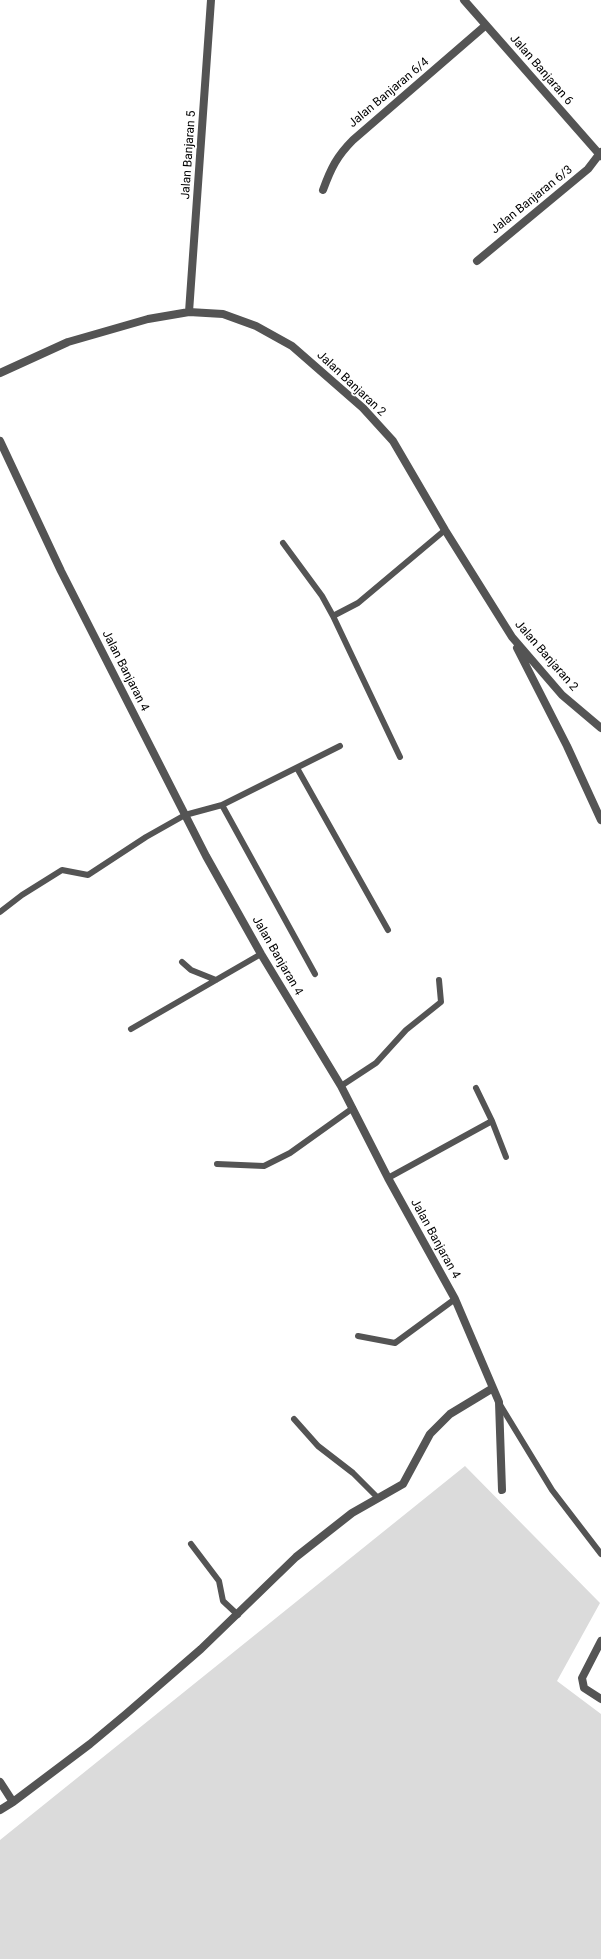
<!DOCTYPE html>
<html>
<head>
<meta charset="utf-8">
<style>
	body { margin:0 }
	canvas { display:block; background:#fff }
</style>
</head>
<body>
<canvas width="601" height="1959"></canvas>
<script>
const ctx = document.querySelector('canvas').getContext('2d');
ctx.lineJoin = 'round';
function fillPath(path, color) { ctx.fillStyle = color; ctx.fill(path, 'evenodd'); }
function trace(path, color, width, dash) { ctx.strokeStyle = color; ctx.lineWidth = width; ctx.lineCap = dash ? 'butt' : 'round'; ctx.setLineDash(dash || []); ctx.stroke(path); }
function write(font, color, halo, rows, align = 'center') {
  ctx.font = font + ' Roboto,sans-serif'; ctx.lineWidth = 3.5; ctx.setLineDash([]); ctx.textBaseline = 'middle'; ctx.strokeStyle = halo; ctx.fillStyle = color; for (const [text, x, y, turn = 0] of rows) {
    ctx.save(); ctx.translate(x, y); ctx.rotate((+turn || 0) * Math.PI / 180); ctx.textAlign = isNaN(turn) ? turn : align; if (halo) ctx.strokeText(text, 0, 0); ctx.fillText(text, 0, 0); ctx.restore();
  }
}
fillPath(new Path2D(`
	M465 1466 600 1603 557 1681 601 1714V1959H0V1840Z`), '#dbdbdb');
trace(new Path2D(`
	M283 543 322 596 333 616 358 603 445 530
	M333 616 400 757
	M297 768 388 930
	M222 805 315 974
	M0 912 22 895 62 870 88 875 146 837 185 815 222 805 340 746
	M182 962 191 970 216 980
	M131 1029 261 954
	M341 1086 376 1063 406 1030 441 1002 439 980
	M476 1088 492 1121
	M217 1164 264 1166 290 1153 353 1108
	M388 1178 492 1121 506 1157
	M358 1336 395 1343 455 1299
	M499 1403 552 1490 601 1554
	M294 1419 318 1446 353 1473 378 1498
	M191 1544 219 1581 223 1601 238 1615`), '#545454', 6);
trace(new Path2D(`
	M464 0 601 156
	M323 190C331 168 337 156 353 140L486 25
	M477 261 588 169 601 152
	M189 312 211 0
	M0 373 68 342 148 319 189 312 223 314 256 326 292 346 363 408 393 441 445 530 512 637 562 695 601 728
	M0 441 61 571 206 856 261 954 341 1086 388 1178 455 1299 499 1402 502 1490
	M517 648 567 746 601 820
	M601 1641 582 1678 584 1688 601 1699
	M0 1782 13 1802
	M0 1810 13 1802 90 1744 126 1714 201 1649 296 1557 352 1513 403 1484 430 1434 450 1414 493 1388`), '#545454', 8);
write('12px', '#000', '#fff', [
	["Jalan Banjaran 6",541,70,49],
	["Jalan Banjaran 6/4",389,93,-40],
	["Jalan Banjaran 5",189,155,-86],
	["Jalan Banjaran 6/3",532,200,-39],
	["Jalan Banjaran 2",351,384,43],
	["Jalan Banjaran 2",546,656,49],
	["Jalan Banjaran 4",125,671,63],
	["Jalan Banjaran 4",277,956,60],
	["Jalan Banjaran 4",435,1239,61]
]);
</script>
</body>
</html>
